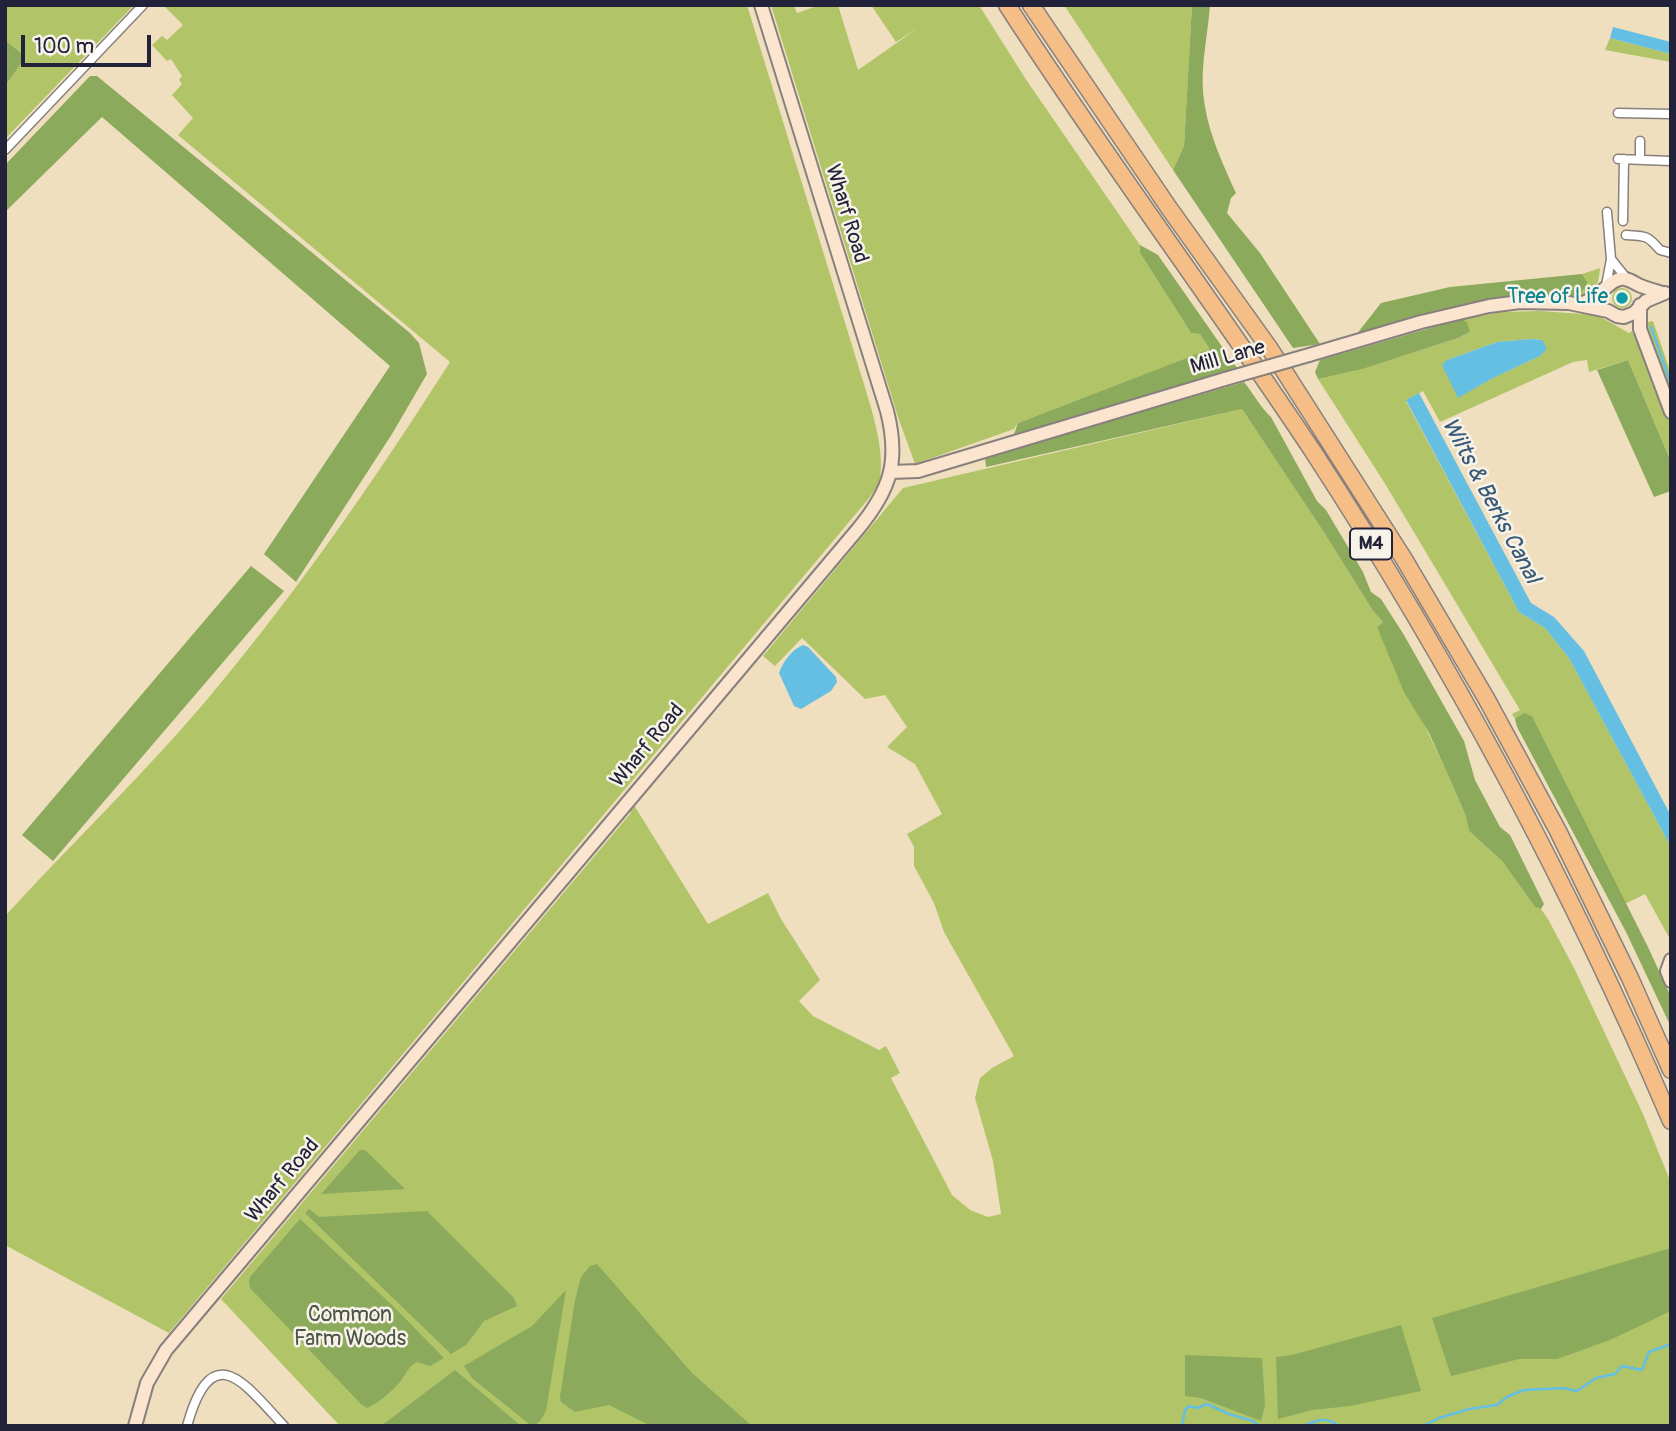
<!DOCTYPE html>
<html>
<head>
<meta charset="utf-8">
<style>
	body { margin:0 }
	#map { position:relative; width:1676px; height:1431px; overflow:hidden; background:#efdfbf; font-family:Pangolin,sans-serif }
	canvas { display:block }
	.frame { position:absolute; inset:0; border:7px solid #22223b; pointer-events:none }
	.scale { position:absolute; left:21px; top:35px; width:130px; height:32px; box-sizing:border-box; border:4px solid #22223b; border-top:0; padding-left:9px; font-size:21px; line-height:24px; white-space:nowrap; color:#22223b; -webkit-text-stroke:5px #f7f3e8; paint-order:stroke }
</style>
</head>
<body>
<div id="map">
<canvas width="1676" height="1431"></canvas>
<div class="frame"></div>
<div class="scale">100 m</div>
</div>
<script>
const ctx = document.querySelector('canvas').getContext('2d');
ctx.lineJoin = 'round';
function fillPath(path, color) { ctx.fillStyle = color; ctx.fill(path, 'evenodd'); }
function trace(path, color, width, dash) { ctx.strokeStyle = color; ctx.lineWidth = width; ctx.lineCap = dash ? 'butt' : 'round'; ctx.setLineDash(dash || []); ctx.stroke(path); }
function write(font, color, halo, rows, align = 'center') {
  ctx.font = font + ' Pangolin,sans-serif'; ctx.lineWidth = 5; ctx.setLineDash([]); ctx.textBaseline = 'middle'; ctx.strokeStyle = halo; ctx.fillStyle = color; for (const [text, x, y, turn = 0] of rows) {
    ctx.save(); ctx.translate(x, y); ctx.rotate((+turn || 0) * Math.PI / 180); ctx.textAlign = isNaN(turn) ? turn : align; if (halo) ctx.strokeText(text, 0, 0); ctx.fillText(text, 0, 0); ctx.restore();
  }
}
fillPath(new Path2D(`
	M5 5H134L5 139V86L26 57 5 40Z
	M163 5H747L863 381C871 408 885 449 880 478 879 485 874 491 870 497L169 1333 5 1245V916C71 844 142 776 205 702 295 595 375 480 450 362L178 135 193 118 172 95 182 84 179 80 182 76 171 59 167 61 152 45 162 36 167 40 183 25Z
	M771 5H794L797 13 820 5H838L858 70 918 28 896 42 871 5H979L1025 78 1140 245V253L1191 333 1200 334 1211 349 1018 423 1014 429 915 464 898 417Z
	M1064 5H1192L1184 146 1173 170Z
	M1610 38 1671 54V62L1605 50Z
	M1600 268C1598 300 1583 299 1556 297L1586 282 1582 274Z
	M1612 298a10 10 0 1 1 20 0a10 10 0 1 1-20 0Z
	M1540 311 1597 315 1629 333 1632 331 1648 365 1671 426V462L1628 360 1589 372 1587 360 1573 362 1440 422 1423 391 1406 401 1519 612 1545 628 1569 658 1671 847V941L1645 894 1625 904 1532 716 1524 714 1515 719 1512 714 1520 710 1384 482 1318 379 1363 369 1458 338 1470 332 1461 319 1503 312ZM1531 339 1542 340 1540 356 1491 379 1458 397 1447 360 1497 342Z
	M1653 321 1671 374V396L1647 326V322Z
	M1242 409 1323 531 1373 611 1383 622 1377 627 1444 766 1465 814 1469 831 1502 861 1535 907 1541 909 1548 919 1575 970 1643 1114 1671 1183V1426H340L221 1299 630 814 632 802 708 924 768 893 781 919 820 980 799 1001 813 1016 879 1050 886 1046 900 1073 891 1078 952 1195 970 1210 988 1217 1001 1214 993 1161 975 1098 980 1078 992 1068 1014 1056 944 932 934 903 914 866V847L907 834 942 814 915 764 887 747 907 727 885 695 865 699 802 638 775 666 763 656 903 488Z`), '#b1c468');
fillPath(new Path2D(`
	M1192 5H1210C1208 33 1201 64 1203 91 1206 128 1221 160 1236 193L1231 198 1227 213 1260 253 1320 344 1293 348 1173 170 1184 146Z
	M5 40 26 57 5 86Z
	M90 76H97L410 333 419 343 427 374 392 434 296 582 264 554 390 366 102 117 5 212V165Z
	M1140 245 1158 255 1237 368 1013 437 1018 423 1210 349 1200 334 1191 333 1140 253Z
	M1582 274 1587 282 1585 288 1576 296 1500 299 1356 335 1381 303 1450 287Z
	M1461 319 1467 322 1470 332 1458 338 1363 369 1318 379 1315 372 1320 360Z
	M1628 360 1671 462V491L1654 497 1597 370Z
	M1244 382C1254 394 1260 407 1271 417L1317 501 1326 510 1363 572 1371 592 1381 599 1404 635 1464 741 1475 780 1500 827 1510 835 1544 904 1541 909 1535 907 1502 861 1469 831 1465 814 1444 766 1429 733 1404 692 1377 627 1383 622 1373 611 1323 531 1242 409 986 467 985 457Z
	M251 566 284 591 53 861 22 835Z
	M1524 713 1532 716 1648 947 1671 997V1027L1626 932 1517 727 1515 719Z
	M360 1150H365L405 1189 321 1194Z
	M309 1209 319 1217 427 1211 514 1298 517 1306 484 1321 466 1345 451 1354 305 1213Z
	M300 1219 393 1306 444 1358 430 1366 417 1362C407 1367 406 1375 399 1383 390 1393 378 1403 367 1408L361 1404 250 1288 249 1282 250 1277Z
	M1671 1248V1311L1610 1340 1557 1359H1519L1451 1376 1432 1318Z
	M597 1264 692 1373 752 1426H651L609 1405 575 1412 561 1402 560 1397 575 1300 581 1277 590 1266Z
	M566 1290 546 1411 540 1421 535 1425 529 1424 472 1378 464 1366 532 1326Z
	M1401 1325 1421 1391 1350 1406 1312 1410 1278 1419 1276 1357 1292 1355Z
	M1185 1355 1262 1358 1265 1405 1261 1421 1201 1398 1185 1396Z
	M455 1370 521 1426H381Z`), '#8caa5c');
fillPath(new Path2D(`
	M1613 27 1671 42V54L1610 38Z
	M1531 339 1542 340 1547 349 1540 356 1491 379 1458 398 1442 365 1447 360 1497 342Z
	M1419 393 1531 603 1554 617 1584 651 1671 816V847L1569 658 1545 628 1519 612 1406 400Z
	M803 645 808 647 836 677 837 682 831 691 801 709 794 706 779 673C783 662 792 649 803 645Z`), '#65bfe3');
trace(new Path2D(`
	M1651 327 1671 384
	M1182 1426 1185 1410 1189 1406 1198 1408 1207 1404 1229 1414 1253 1421 1259 1426
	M1303 1426C1317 1420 1326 1416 1339 1426
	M1423 1426 1439 1418 1469 1409 1497 1405 1507 1397 1524 1390 1563 1388 1577 1391 1596 1378 1615 1374 1622 1366 1642 1370 1649 1352 1671 1344`), '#65bfe3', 2.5);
const street = new Path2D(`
	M1618 113 1671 114
	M1640 141V160
	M5 150 143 5
	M1618 159 1671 161
	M1623 221 1624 159
	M1626 235C1646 236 1647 235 1660 250L1671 253
	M1611 259 1627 279
	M1606 286 1611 259 1607 212
	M187 1426C212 1336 244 1383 284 1426`);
const secondary = new Path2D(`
	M1582 303C1601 298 1611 276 1625 279 1632 280 1635 284 1641 286 1648 289 1656 291 1663 293
	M1640 305V329L1671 412
	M1309 355 1421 322 1489 306 1520 302 1569 303 1608 311 1617 316 1624 317 1634 313 1646 301 1665 293
	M891 472 918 471 1225 379
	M1671 960 1667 971 1671 981
	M135 1426 147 1383 166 1350 858 529C890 490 900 462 887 411L761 5`);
const highway = new Path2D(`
	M1007 5C1105 157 1214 302 1314 453 1452 665 1572 889 1671 1121
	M1031 5 1169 208 1270 349 1404 559 1486 698 1558 831 1630 978 1671 1070`);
trace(street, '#88807d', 11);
trace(secondary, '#88807d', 16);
trace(highway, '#88807d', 19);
trace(street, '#fff', 8);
trace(secondary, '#fbe5cf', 12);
trace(highway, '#f6be87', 16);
const secondaryBridge = new Path2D(`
	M1225 379 1309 355`);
trace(secondaryBridge, '#88807d', 16, []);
trace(secondaryBridge, '#fbe5cf', 12);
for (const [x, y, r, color] of [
	[1622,298,7,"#0f9aa8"]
]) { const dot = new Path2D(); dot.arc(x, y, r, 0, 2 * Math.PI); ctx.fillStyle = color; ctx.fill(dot); trace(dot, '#f7f3e8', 2.5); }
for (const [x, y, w] of [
	[1371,544,42]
]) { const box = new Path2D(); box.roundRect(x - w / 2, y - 15.5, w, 31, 5); ctx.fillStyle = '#f7f3e8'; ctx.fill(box); trace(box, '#22223b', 2); }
write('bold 19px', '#22223b', null, [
	["M4",1371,544]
]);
write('21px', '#22223b', '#f7f3e8', [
	["Wharf Road",846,214,73],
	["Mill Lane",1228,358,-16],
	["Wharf Road",648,746,-50],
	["Wharf Road",283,1181,-50]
]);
write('21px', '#0d838f', '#f7f3e8', [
	["Tree of Life",1608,298]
], 'right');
write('21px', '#4d5348', '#f7f3e8', [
	["Common",350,1316],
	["Farm Woods",350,1340]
]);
write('italic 23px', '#395976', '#f7f3e8', [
	["Wilts & Berks Canal",1490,501,62]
]);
</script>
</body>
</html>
